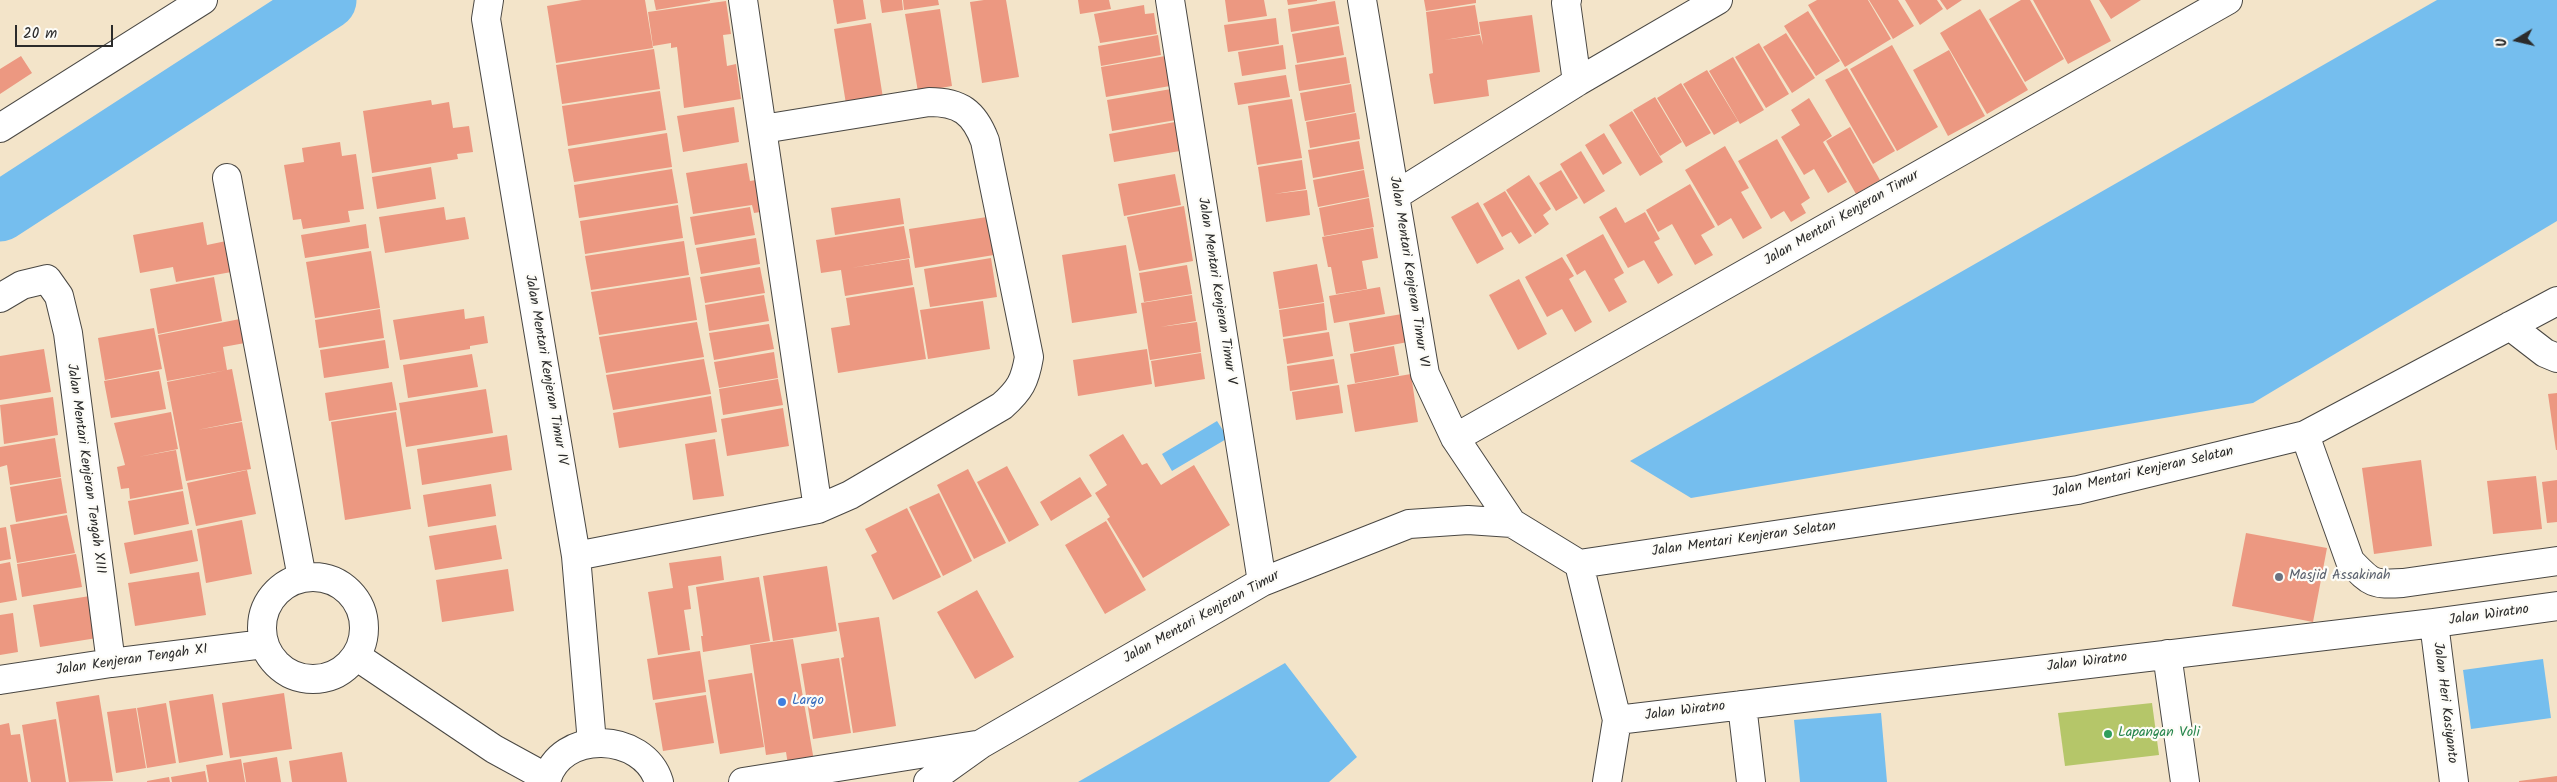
<!DOCTYPE html>
<html>
<head>
<meta charset="utf-8">
<style>
	body { margin:0 }
	#map { position:relative; width:2557px; height:782px; overflow:hidden; background:#f3e4c9; font-family:Kalam,sans-serif }
	canvas { display:block }
	.north { position:absolute; left:2492px; top:15px; width:50px; height:50px; -webkit-text-stroke:4px #fdfcf7; paint-order:stroke; rotate:261deg; font-size:14px; font-weight:700; line-height:20px; text-align:center; color:#2b2b2b }
	.north::after { content:''; display:block; margin:auto; width:18px; height:22px; background:#2b2b2b; clip-path:polygon(50% 0,100% 100%,50% 72%,0 100%) }
	.scale { position:absolute; left:15px; top:25px; width:98px; height:22px; box-sizing:border-box; border:2px solid #2b2b2b; border-top:0; padding-left:6px; font-size:15px; line-height:18px; white-space:nowrap; color:#2b2b2b; -webkit-text-stroke:4px #fdfcf7; paint-order:stroke }
</style>
</head>
<body>
<div id="map">
<canvas width="2557" height="782"></canvas>
<div class="north">U</div>
<div class="scale">20 m</div>
</div>
<script>
const ctx = document.querySelector('canvas').getContext('2d');
ctx.lineJoin = 'round';
function fillPath(path, color) { ctx.fillStyle = color; ctx.fill(path, 'evenodd'); }
function trace(path, color, width, dash) { ctx.strokeStyle = color; ctx.lineWidth = width; ctx.lineCap = dash ? 'butt' : 'round'; ctx.setLineDash(dash || []); ctx.stroke(path); }
function write(font, color, halo, rows, align = 'center') {
  ctx.font = font + ' Kalam,sans-serif'; ctx.lineWidth = 4.5; ctx.setLineDash([]); ctx.textBaseline = 'middle'; ctx.strokeStyle = halo; ctx.fillStyle = color; for (const [text, x, y, turn = 0] of rows) {
    ctx.save(); ctx.translate(x, y); ctx.rotate((+turn || 0) * Math.PI / 180); ctx.textAlign = isNaN(turn) ? turn : align; if (halo) ctx.strokeText(text, 0, 0); ctx.fillText(text, 0, 0); ctx.restore();
  }
}
fillPath(new Path2D(`
	M2152 703 2159 755 2065 766 2058 713Z`), '#b5c669');
fillPath(new Path2D(`
	M2437 0H2557V221L2253 403 1691 498 1630 461Z
	M1217 421 1228 438 1172 471 1162 454Z
	M2543 659 2551 718 2471 729 2463 670Z
	M1285 663 1357 757 1329 782H1078Z
	M1881 713 1887 782H1800L1794 720Z`), '#75beee');
trace(new Path2D(`
	M0 212 327 0`), '#75beee', 59);
fillPath(new Path2D(`
	M582 0H645L653 48 556 63 547 6Z
	M654 0H710V1L656 10Z
	M833 0H863L866 19 837 24Z
	M880 0H902L903 10 882 13Z
	M903 0H938L939 5 904 10Z
	M984 0H1006L1019 77 982 83 970 2Z
	M1078 0H1109L1111 9 1080 14Z
	M1225 0H1264L1267 16 1228 22Z
	M1287 0H1317V1L1288 5Z
	M1424 0H1476V3L1426 11Z
	M1817 0H1868L1891 39 1845 67 1808 5Z
	M1869 0H1898L1914 26 1893 39Z
	M1905 0H1937L1943 9 1920 25Z
	M1940 0H1962L1947 10Z
	M2021 0H2030L2064 59 2025 82 1989 19Z
	M2033 0H2090L2111 41 2068 64Z
	M2099 0H2141L2111 19Z
	M726 1 731 34 723 35 727 66 736 64 741 99 684 108 677 47 671 48V43L653 46 648 12Z
	M1335 1 1339 24 1291 32 1288 9Z
	M1144 5 1145 14 1154 13 1157 34 1100 43 1094 14Z
	M1475 5 1480 34 1444 40 1480 35 1483 45 1479 22 1532 15 1540 72 1487 80 1489 96 1434 104 1429 74 1433 73 1426 12Z
	M940 9 952 86 918 92 905 14Z
	M1980 9 2028 90 1987 114 1940 33Z
	M1808 11 1840 61 1816 76 1784 26Z
	M1276 18 1279 44 1228 52 1224 25Z
	M871 23 883 98 846 104 834 29Z
	M1339 26 1344 55 1297 63 1292 34Z
	M1786 33 1815 78 1792 93 1763 47Z
	M1158 35 1161 55 1101 66 1098 46Z
	M1759 43 1789 94 1766 108 1735 57Z
	M1283 45 1286 69 1242 76 1238 52Z
	M1892 45 1938 127 1897 151 1850 69Z
	M654 49 660 89 562 104 556 65Z
	M1949 50 1985 116 1948 136 1913 70Z
	M1171 55 1176 85 1106 97 1101 67Z
	M21 56 32 73 0 94V69Z
	M1346 57 1350 83 1299 91 1295 65Z
	M1733 57 1764 110 1740 124 1709 71Z
	M1847 68 1895 151 1873 164 1825 80Z
	M1707 70 1738 121 1714 135 1683 84Z
	M1286 75 1290 97 1238 105 1234 83Z
	M1681 83 1711 133 1686 147 1657 98Z
	M1351 84 1355 112 1305 121 1300 93Z
	M1177 88 1182 119 1112 131 1107 100Z
	M660 91 666 130 568 146 562 106Z
	M1655 97 1682 142 1660 156 1633 110Z
	M1809 98 1832 136 1823 142 1847 182 1828 193 1814 169 1804 175 1781 137 1800 125 1791 110Z
	M1292 99 1302 158 1257 165 1248 106Z
	M431 100 432 105 449 102 453 128 469 126 473 152 457 154 458 159 372 173 363 111Z
	M734 107 739 142 683 152 677 116Z
	M1632 111 1663 162 1640 176 1609 125Z
	M1356 113 1360 139 1310 148 1306 122Z
	M1175 122 1180 151 1114 162 1109 134Z
	M1850 127 1880 180 1856 194 1826 141Z
	M667 133 672 167 574 182 568 149Z
	M1604 133 1622 163 1603 175 1585 145Z
	M1777 139 1810 198 1801 204 1806 213 1791 222 1784 211 1771 219 1738 161Z
	M1359 141 1364 169 1313 178 1308 150Z
	M340 142 342 156 356 154 364 209 348 211 350 222 303 229 301 219 293 220 284 165 304 162 302 148Z
	M1725 146 1749 188 1741 192 1762 228 1743 239 1731 218 1718 226 1685 170Z
	M1581 151 1605 191 1584 204 1560 164Z
	M1302 160 1306 189 1274 194 1307 190 1310 215 1266 222 1258 167Z
	M747 163 750 181 768 178 773 210 754 213 752 205 693 214 686 173Z
	M431 167 436 199 377 209 372 177Z
	M672 169 678 203 579 218 574 185Z
	M1364 170 1369 197 1318 207 1313 180Z
	M1561 170 1578 198 1556 211 1539 183Z
	M1175 174 1181 205 1124 216 1118 184Z
	M1529 175 1551 209 1543 215 1549 224 1535 234 1506 190Z
	M1690 184 1715 227 1701 235 1713 255 1695 265 1672 224 1658 232 1646 210Z
	M1505 191 1532 236 1519 244 1511 232 1502 237 1483 204Z
	M900 198 904 224 835 235 831 208Z
	M1369 198 1374 227 1324 236 1319 208Z
	M1478 202 1504 249 1477 264 1451 217Z
	M678 205 683 238 585 254 580 221Z
	M1184 206 1193 261 1139 271 1127 217Z
	M444 207 446 220 465 217 469 239 385 253 379 217Z
	M750 207 755 235 695 245 690 217Z
	M1616 207 1625 223 1645 212 1660 239 1654 242 1673 275 1658 284 1644 260 1628 268 1599 217Z
	M1000 215 1006 253 915 268 909 229Z
	M203 222 207 245 231 240 237 271 176 282 173 267 140 273 133 235Z
	M366 224 369 248 305 258 301 235Z
	M904 226 910 258 851 268 909 259 913 285 845 296 841 270 821 273 816 240Z
	M1373 228 1378 258 1362 261 1367 289 1336 294 1331 267H1328L1322 237Z
	M1603 234 1624 273 1614 279 1627 302 1609 312 1585 270 1577 275 1566 255Z
	M756 238 760 264 701 274 696 248Z
	M684 241 689 275 591 290 585 256Z
	M1126 245 1137 313 1072 323 1062 255Z
	M371 251 380 308 315 318 306 262Z
	M1562 257 1574 276 1569 279 1592 322 1575 332 1562 309 1547 317 1525 277Z
	M991 258 997 297 930 307 924 269Z
	M1317 264 1324 302 1279 309 1273 272Z
	M1187 265 1192 294 1144 302 1139 273Z
	M760 267 765 293 705 303 700 277Z
	M214 277 222 321 158 334 150 289Z
	M690 277 697 320 599 335 591 292Z
	M1519 279 1547 334 1518 350 1489 295Z
	M914 287 926 359 838 373 831 328 850 325 846 298Z
	M1380 287 1385 314 1334 323 1329 296Z
	M764 295 769 321 709 331 705 305Z
	M1192 295 1196 321 1160 327 1197 322 1201 352 1150 360 1141 303Z
	M983 301 990 349 928 359 920 310Z
	M1324 303 1327 330 1283 337 1279 310Z
	M380 309 384 338 319 348 315 320Z
	M464 309 465 319 484 316 488 343 470 346V349L400 360 393 320Z
	M1402 314 1408 342 1354 352 1349 323Z
	M240 319 245 343 223 347 227 370 167 381 158 335Z
	M697 322 704 357 606 373 599 337Z
	M769 324 774 349 714 360 709 333Z
	M154 328 162 369 105 380 98 338Z
	M1329 332 1333 356 1287 364 1283 339Z
	M385 340 389 368 324 378 320 350Z
	M1394 346 1399 375 1355 383 1350 354Z
	M44 349 51 392 0 400V356Z
	M1147 349 1152 384 1078 396 1073 360Z
	M774 352 778 378 719 388 714 362Z
	M1201 353 1205 379 1155 387 1151 361Z
	M472 354 478 387 408 398 403 365Z
	M704 359 711 394 613 410 606 375Z
	M1334 359 1338 383 1290 391 1287 366Z
	M232 369 242 421 197 430 242 422 251 469 186 481 167 382Z
	M159 371 166 409 111 418 104 381Z
	M1411 374 1418 422 1355 432 1347 385Z
	M778 379 783 405 723 415 719 389Z
	M392 382 397 410 329 421 325 393Z
	M1339 385 1343 413 1296 420 1292 392Z
	M486 389 493 433 406 447 399 403Z
	M2557 393V450H2556L2548 394Z
	M711 396 717 432 619 448 613 413Z
	M53 397 58 435 4 444 0 405Z
	M783 408 789 446 727 456 721 419Z
	M171 412 178 449 138 457 176 450 183 489 130 499 129 488 121 489 117 467 125 465 114 423Z
	M396 412 411 509 345 520 331 422Z
	M1123 434 1142 465 1147 463 1161 485 1194 465 1230 525 1143 578 1107 519 1110 517 1095 493 1107 485 1089 455Z
	M507 435 512 470 422 485 417 449Z
	M55 438 61 477 10 485 7 465 0 467V447Z
	M715 439 724 496 693 500 685 444Z
	M2421 460 2432 546 2374 554 2362 468Z
	M1007 466 1039 525 1009 542 977 482Z
	M968 469 1006 543 974 559 937 485Z
	M247 470 256 514 196 526 187 483Z
	M2536 476 2542 529 2493 534 2487 481Z
	M1080 477 1092 496 1051 521 1040 502Z
	M61 478 67 513 16 522 10 487Z
	M2557 480V522L2547 523 2542 482Z
	M491 484 496 516 428 527 423 495Z
	M183 491 189 524 134 535 128 501Z
	M939 493 972 561 943 576 909 507Z
	M907 508 941 577 893 600 871 555 877 552 865 529Z
	M67 515 75 553 17 563 10 525Z
	M242 520 252 574 206 583 197 529Z
	M1106 521 1146 590 1105 614 1065 545Z
	M496 525 502 559 435 570 429 536Z
	M6 527 11 559 0 561V528Z
	M192 530 198 561 130 574 124 543Z
	M2246 533 2327 548 2313 622 2232 606Z
	M76 554 82 587 22 597 17 564Z
	M721 556 724 580 688 586 691 609 684 610 690 650 658 655 648 592 673 588 669 563Z
	M10 562 17 600 0 603V564Z
	M827 566 837 631 773 641 763 576Z
	M508 569 514 611 442 622 436 580Z
	M199 572 206 615 135 626 128 583Z
	M759 577 770 641 703 652 701 636H703L696 587Z
	M977 590 1014 657 975 679 937 612Z
	M90 596 97 638 40 647 33 605Z
	M13 613 18 652 0 655V615Z
	M879 617 896 726 853 733 841 658 844 657 838 623Z
	M793 639 814 761 788 765 786 752 766 755 750 645Z
	M700 651 706 692 653 700 647 659Z
	M839 658 851 733 813 739 801 664Z
	M752 673 764 747 720 754 708 680Z
	M284 693 292 749 230 758 222 703Z
	M213 694 223 755 179 763 169 701Z
	M99 695 113 781 69 782 56 702Z
	M706 695 714 743 663 751 655 703Z
	M166 703 176 763 147 768 137 708Z
	M136 708 146 768 116 773 107 712Z
	M56 719 66 782H31L22 725Z
	M9 723 11 735 20 734 28 782H0V725Z
	M342 752 347 782H292L289 761Z
	M277 757 281 782H246L243 763Z
	M241 759 245 782H209L206 765Z
	M205 771 207 782H172L171 777Z
	M2557 776V782H2519V781Z
	M169 777 170 782H147V781Z`), '#ec9881');
const minor = new Path2D(`
	M489 0 486 19 576 556 592 743
	M743 0 818 509
	M1170 0 1262 582
	M1362 0 1425 374 1455 438 1512 523
	M1567 0 1566 3 1577 82
	M227 178 302 578
	M1396 195 1577 82 1718 0
	M0 298 22 285 47 279 59 296 68 333 111 663
	M2510 326 2545 353 2557 358
	M2305 435 2350 561C2371 583 2372 585 2403 583L2557 561
	M1455 438 2228 0
	M576 556 818 509 850 495 1002 406C1020 390 1025 381 1029 357L985 141C974 112 960 102 929 102L763 129
	M1579 564 2078 490 2305 435 2557 301
	M1579 564 1617 720 1607 782
	M262 628a51 51 0 1 1 102 0a51 51 0 1 1-102 0Z
	M2434 623 2454 782
	M2167 654 2185 782
	M356 656 494 749 547 778
	M0 680 111 663 264 644
	M1742 705 1751 782
	M1617 720 2434 623 2557 606
	M546 782C559 728 644 732 659 782
	M743 782 976 745
	M928 782 981 744 1262 582 1409 524 1468 520 1512 523 1579 564`);
const major = new Path2D(`
	M0 128 203 0`);
trace(minor, '#494743', 30);
trace(major, '#494743', 30);
trace(minor, '#fff', 28);
trace(major, '#fff', 28);
for (const [x, y, r, color] of [
	[2279,577,5,"#6b7280"],
	[782,702,5,"#3f7fe0"],
	[2108,734,5,"#2e9e5b"]
]) { const dot = new Path2D(); dot.arc(x, y, r, 0, 2 * Math.PI); ctx.fillStyle = color; ctx.fill(dot); trace(dot, '#fdfcf7', 2); }
write('14px', '#2b2b2b', '#fdfcf7', [
	["Jalan Mentari Kenjeran Timur",1842,219,-30],
	["Jalan Mentari Kenjeran Timur VI",1408,272,81],
	["Jalan Mentari Kenjeran Timur V",1216,291,81],
	["Jalan Mentari Kenjeran Timur IV",545,370,80],
	["Jalan Mentari Kenjeran Tengah XIII",85,469,82],
	["Jalan Mentari Kenjeran Selatan",2143,473,-13],
	["Jalan Mentari Kenjeran Selatan",1744,540,-8],
	["Jalan Wiratno",2489,616,-8],
	["Jalan Mentari Kenjeran Timur",1202,618,-29],
	["Jalan Kenjeran Tengah XI",132,661,-8],
	["Jalan Wiratno",2087,663,-7],
	["Jalan Heri Kasiyanto",2444,703,83],
	["Jalan Wiratno",1685,712,-7]
]);
write('14px', '#5b616d', '#fdfcf7', [
	["Masjid Assakinah",2289,577]
], 'left');
write('14px', '#366cbe', '#fdfcf7', [
	["Largo",792,702]
], 'left');
write('14px', '#27864d', '#fdfcf7', [
	["Lapangan Voli",2118,734]
], 'left');
</script>
</body>
</html>
